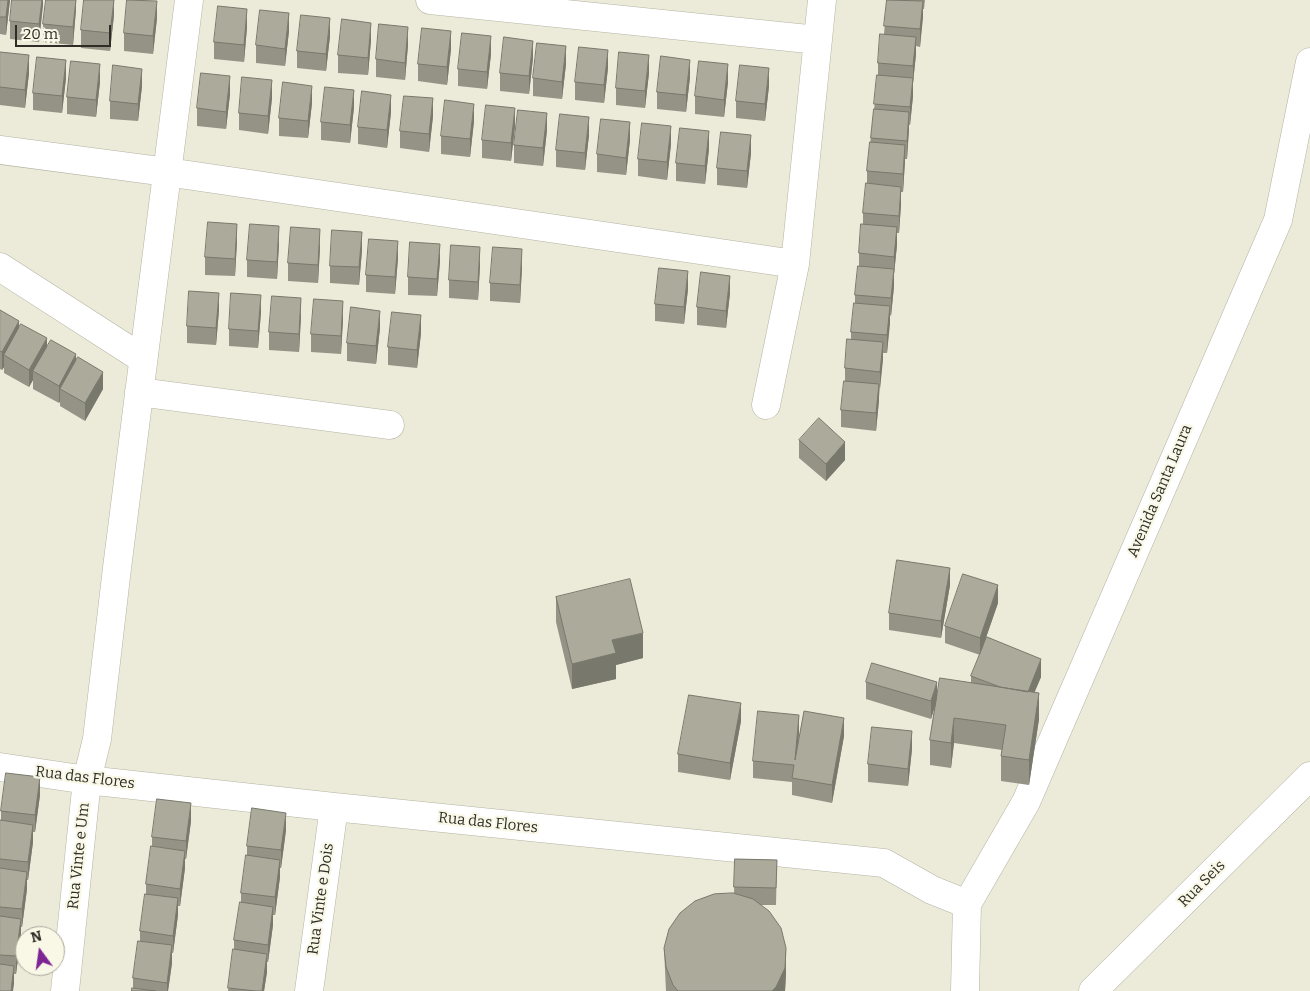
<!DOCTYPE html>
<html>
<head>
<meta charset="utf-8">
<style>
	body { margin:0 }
	#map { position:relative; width:1310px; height:991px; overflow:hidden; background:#ecebda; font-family:Bitter,serif }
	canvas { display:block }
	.north { position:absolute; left:15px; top:926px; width:50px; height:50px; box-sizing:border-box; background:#f9f8e7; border:1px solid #a8a79a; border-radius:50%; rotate:346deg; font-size:14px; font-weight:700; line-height:20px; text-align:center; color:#2e2d27 }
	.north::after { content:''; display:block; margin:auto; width:18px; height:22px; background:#7d2593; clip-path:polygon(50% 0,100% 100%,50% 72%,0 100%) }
	.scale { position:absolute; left:15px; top:25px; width:96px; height:22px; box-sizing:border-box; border:2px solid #2e2d27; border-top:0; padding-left:6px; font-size:15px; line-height:18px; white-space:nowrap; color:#2e2d27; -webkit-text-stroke:4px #f9f8e7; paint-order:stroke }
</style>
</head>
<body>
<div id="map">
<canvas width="1310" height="991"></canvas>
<div class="north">N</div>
<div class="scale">20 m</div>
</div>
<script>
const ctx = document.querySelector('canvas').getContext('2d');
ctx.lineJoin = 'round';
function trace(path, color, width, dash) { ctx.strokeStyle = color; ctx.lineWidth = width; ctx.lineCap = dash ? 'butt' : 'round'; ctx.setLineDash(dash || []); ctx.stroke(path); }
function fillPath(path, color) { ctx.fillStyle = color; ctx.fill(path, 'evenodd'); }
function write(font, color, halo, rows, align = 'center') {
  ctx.font = font + ' Bitter,serif'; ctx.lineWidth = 4.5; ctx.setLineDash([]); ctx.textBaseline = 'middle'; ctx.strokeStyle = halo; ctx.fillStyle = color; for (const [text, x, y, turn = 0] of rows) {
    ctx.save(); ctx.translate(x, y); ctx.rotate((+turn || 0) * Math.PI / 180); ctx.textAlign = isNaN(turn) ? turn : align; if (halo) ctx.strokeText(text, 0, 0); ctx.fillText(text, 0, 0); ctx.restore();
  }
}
const minor = new Path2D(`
	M430 0 818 40
	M0 150 167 172 795 264
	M0 267 143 359
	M139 392 390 425
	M766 405 795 264 822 0
	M0 767 87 780 334 807 884 863 932 890 967 904
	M65 991 87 780 97 739 117 568 189 0
	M309 991 334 807
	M965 991 967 904 1026 802 1278 220 1310 62
	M1093 991 1310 776`);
trace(minor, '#b4b3a3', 29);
trace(minor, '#fff', 28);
fillPath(new Path2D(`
	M0 0H10L6 35 0 34Z
	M43 0 39 42 10 39V21Z
	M76 0V9L73 45 43 42V24Z
	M887 0H925L924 9H923L920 47 916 46V54L913 83V96L910 125H909L907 159H905L903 192H901V204L899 233H897V245L894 274V286L891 316 890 315 887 353H883L876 431 841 427V410L845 381V368L851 339V332L855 303V295L859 266V253L863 224V213L867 183V171L878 75V63L884 34Z
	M114 15 110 51 81 48V30Z
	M157 18 153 54 124 51V33Z
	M247 27 244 62 214 59V42Z
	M289 31 285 66 256 63V45Z
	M330 36 326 71 297 68V51Z
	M371 40 368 75 338 73V55Z
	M408 45 405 80 376 77V59Z
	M451 49 447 85 418 81V64Z
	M491 54 487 89 458 86V69Z
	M0 55 29 73 25 108 0 105Z
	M533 58 529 94 500 91V73Z
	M566 64 562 99 533 96V78Z
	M608 68 604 103 575 100V82Z
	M649 73 645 108 616 105V88Z
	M690 77 686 112 657 109V92Z
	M66 78 62 113 33 110V93Z
	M100 82 96 117 67 114V97Z
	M728 82 724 117 695 114V96Z
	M142 86 138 121 110 119V101Z
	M769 86 765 121 736 118V101Z
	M230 94 226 129 197 126V108Z
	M272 98 268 134 239 130V113Z
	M312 103 308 138 279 136V118Z
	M354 107 350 143 321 140V122Z
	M391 112 387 148 358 144V127Z
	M433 116 429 152 400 148V131Z
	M474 121 470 157 441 154V136Z
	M515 126 511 161 482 158V140Z
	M547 130 543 166 514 163V145Z
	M589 135 585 170 556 167V150Z
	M630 140 626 175 597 172V154Z
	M671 144 667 180 638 176V159Z
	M709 149 705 184 676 181V163Z
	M751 153 747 188 717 185V168Z
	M237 241 235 276 205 275V257Z
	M279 243 277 279 247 277V260Z
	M320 247 318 283 288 281V263Z
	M362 250 359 285 330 283V266Z
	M398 258 395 294 366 292V275Z
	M440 261 437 296 408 295V277Z
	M480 265 478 300 449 298V280Z
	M522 267 520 303 490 301V283Z
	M688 289 684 324 655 321V304Z
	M730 293 726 328 697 325V307Z
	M0 310 19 327 47 348 76 360 103 389 85 421 60 406V401L59 403 33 389V380L29 387 4 373V367L2 370 0 369Z
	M219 310 216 345 187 343V326Z
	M261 312 258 348 229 346V329Z
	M301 316 299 352 269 350V332Z
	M343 319 341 354 311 352V334Z
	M380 328 376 364 347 361V343Z
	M421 333 417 368 388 365V347Z
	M799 440 845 460 826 481 799 458Z
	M950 585 941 638 889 630V613Z
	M556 597 643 658 616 665V679L572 689 556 622Z
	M998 603 983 646 1041 677 1034 693 1039 719 1029 785 1001 781V756L1002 750 954 743 951 768 930 765V740L935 705 931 719 866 699V682L937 694 971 683V676L980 655 945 643V626Z
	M741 721 730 780 678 772V754Z
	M799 733 798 745 844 736 832 803 792 795V782L753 778V761Z
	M912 749 908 786 868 782V764Z
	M40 795 35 832H33V842L28 880H27V889L22 927H21V936L16 974H14V984L0 991V820H1V811Z
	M191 821 186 859H185V868L180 906H178V915L173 953H172V963L168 991H132L133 988V978L140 941V931L146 894V884L152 846V837Z
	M286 830 281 868H280V877L275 915H273V925L268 962H267V972L264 991H228L234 950V940L241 902V893L247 855V846Z
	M735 859 777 860 776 905H761L786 974 785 991H666L664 948 734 893Z`), '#949385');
fillPath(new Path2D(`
	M8 0H10L6 35V17Z
	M42 0H43V6L39 42V24Z
	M76 0V9L73 45V27Z
	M114 0V15L110 51V33Z
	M157 1V18L153 54V36Z
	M923 1V18L920 47V29Z
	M247 9V27L244 62V45Z
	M289 13V31L285 66V49Z
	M330 18V36L326 71V54Z
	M371 23V40L368 75V58Z
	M408 27V45L405 80V63Z
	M451 31V49L447 85V67Z
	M491 36V54L487 89V72Z
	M916 37V54L913 83V66Z
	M533 41V58L529 94V76Z
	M566 46V64L562 99V82Z
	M608 50V68L604 103V85Z
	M29 55V73L25 108V90Z
	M649 55V73L645 108V91Z
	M66 60V78L62 113V96Z
	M690 60V77L686 112V95Z
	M100 64V82L96 117V100Z
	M728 64V82L724 117V100Z
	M769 68V86L765 121V104Z
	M142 69V86L138 121V104Z
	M230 76V94L226 129V112Z
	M913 78V96L910 125V107Z
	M272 80V98L268 134V116Z
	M312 86V103L308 138V121Z
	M354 90V107L350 143V125Z
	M391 95V112L387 148V130Z
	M433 98V116L429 152V134Z
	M474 104V121L470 157V139Z
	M515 108V126L511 161V143Z
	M909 112V130L907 159V141Z
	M547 113V130L543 166V148Z
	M589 117V135L585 170V153Z
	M630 122V140L626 175V158Z
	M671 126V144L667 180V162Z
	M709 131V149L705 184V166Z
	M751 135V153L747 188V171Z
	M905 145V162L903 192V174Z
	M901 187V204L899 233V216Z
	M237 224V241L235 276V259Z
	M279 226V243L277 279V262Z
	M897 227V245L894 274V257Z
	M320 229V247L318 283V265Z
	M362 232V250L359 285V267Z
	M398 241V258L395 294V277Z
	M440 244V261L437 296V279Z
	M480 247V265L478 300V282Z
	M522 249V267L520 303V285Z
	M894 269V286L891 316V298Z
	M688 271V289L684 324V307Z
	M730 276V293L726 328V311Z
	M219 293V310L216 345V328Z
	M261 295V312L258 348V331Z
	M301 298V316L299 352V334Z
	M343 301V319L341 354V336Z
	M890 306V324L887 353V335Z
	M380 311V328L376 364V346Z
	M421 315V333L417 368V350Z
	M19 321V338L4 355V367L2 370V352Z
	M47 338V356L33 371V380L29 387V370Z
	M883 342V360L880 389V372Z
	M76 354V372L60 389V401L59 403V386Z
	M103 372V389L85 421V403Z
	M879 384V401L876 431V413Z
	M845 442V460L826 481V464Z
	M950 568V585L941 638V621Z
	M998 585V603L980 655V638Z
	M643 633V658L616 665V679L572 689V664L612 640Z
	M1041 659V677L1025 715V698Z
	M937 682V700L931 719V701Z
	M1039 693V719L1029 785V760Z
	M741 703V721L730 780V763Z
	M799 715V733L795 778V760Z
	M844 718V736L832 803V785Z
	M954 718V743L951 768V743Z
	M912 731V749L908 786V769Z
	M40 777V795L35 832V815Z
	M191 803V821L186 859V841Z
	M286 813V830L281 868V850Z
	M33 825V842L28 880V862Z
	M185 851V868L180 906V889Z
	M280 860V877L275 915V897Z
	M27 872V889L22 927V909Z
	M178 898V915L173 953V936Z
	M273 907V925L268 962V945Z
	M21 919V936L16 974V956Z
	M172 945V963L168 991H167V983Z
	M786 948V974L785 991H772Z
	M267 954V972L264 991H262Z
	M14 966V984L13 991H11Z`), '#78786c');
const building = new Path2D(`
	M0 0H8L6 17H0Z
	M12 0H42L39 24 10 21Z
	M46 0H76L73 27 43 24Z
	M84 0H114L110 33 81 30Z
	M127 0 157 1 153 36 124 33Z
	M887 0 923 1 920 29 884 26Z
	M218 6 247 9 244 45 214 42Z
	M260 10 289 13 285 49 256 45Z
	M301 15 330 18 326 54 297 51Z
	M342 19 371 23 368 58 338 55Z
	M379 24 408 27 405 63 376 59Z
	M422 28 451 31 447 67 418 64Z
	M462 33 491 36 487 72 458 69Z
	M880 34 916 37 913 66 878 63Z
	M504 37 533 41 529 76 500 73Z
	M537 43 566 46 562 82 533 78Z
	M579 47 608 50 604 85 575 82Z
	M0 52 29 55 25 90 0 87Z
	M619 52 649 55 645 91 616 88Z
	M661 56 690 60 686 95 657 92Z
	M37 57 66 60 62 96 33 93Z
	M71 61 100 64 96 100 67 97Z
	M699 61 728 64 724 100 695 96Z
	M113 65 142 69 138 104 110 101Z
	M740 65 769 68 765 104 736 101Z
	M201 73 230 76 226 112 197 108Z
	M877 75 913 78 910 107 874 104Z
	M242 77 272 80 268 116 239 113Z
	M283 82 312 86 308 121 279 118Z
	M325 87 354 90 350 125 321 122Z
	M362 91 391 95 387 130 358 127Z
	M404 96 433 98 429 134 400 131Z
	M445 100 474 104 470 139 441 136Z
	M486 105 515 108 511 143 482 140Z
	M874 109 909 112 907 141 871 138Z
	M518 110 547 113 543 148 514 145Z
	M560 114 589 117 585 153 556 150Z
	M601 119 630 122 626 158 597 154Z
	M642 123 671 126 667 162 638 159Z
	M680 128 709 131 705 166 676 163Z
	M721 132 751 135 747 171 717 168Z
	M870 142 905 145 903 174 867 171Z
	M866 183 901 187 899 216 863 213Z
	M208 222 237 224 235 259 205 257Z
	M250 224 279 226 277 262 247 260Z
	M861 224 897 227 894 257 859 253Z
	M291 227 320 229 318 265 288 263Z
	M332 230 362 232 359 267 330 266Z
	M369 239 398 241 395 277 366 275Z
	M410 242 440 244 437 279 408 277Z
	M451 245 480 247 478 282 449 280Z
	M493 247 522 249 520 285 490 283Z
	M858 266 894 269 891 298 855 295Z
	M659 268 688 271 684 307 655 304Z
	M701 272 730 276 726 311 697 307Z
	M189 291 219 293 216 328 187 326Z
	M231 293 261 295 258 331 229 329Z
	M272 296 301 298 299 334 269 332Z
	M314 299 343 301 341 336 311 334Z
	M854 303 890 306 887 335 851 332Z
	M351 307 380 311 376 346 347 343Z
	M0 310 19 321 2 352 0 351Z
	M392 312 421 315 417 350 388 347Z
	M21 324 47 338 29 370 4 355Z
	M847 339 883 342 880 372 845 368Z
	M51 340 76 354 59 386 33 371Z
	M78 357 103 372 85 403 60 389Z
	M844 381 879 384 876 413 841 410Z
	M819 418 845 442 826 464 799 440Z
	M897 560 950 568 941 621 889 613Z
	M963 574 998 585 980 638 945 626Z
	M630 579 643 633 612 640 616 653 572 664 556 597Z
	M987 637 1041 659 1028 692 1000 687 971 676Z
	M872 663 937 682 931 701 866 682Z
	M940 678 1039 693 1029 760 1001 756 1006 725 954 718 951 743 930 740Z
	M689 695 741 703 730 763 678 754Z
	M758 711 799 715 795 760 804 711 844 718 832 785 792 778 794 765 753 761Z
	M872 727 912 731 908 769 868 764Z
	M6 773 40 777 35 815 1 811Z
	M157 799 191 803 186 841 152 837Z
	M252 808 286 813 281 850 247 846Z
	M0 820 33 825 28 862 0 859Z
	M151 846 185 851 180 889 146 884Z
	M246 855 280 860 275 897 241 893Z
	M735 859 777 860 776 888 734 887Z
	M0 868 27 872 22 909 0 907Z
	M733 893 753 899 769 911 781 928 786 948 785 968 776 987 772 991H678L673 985 666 967 664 948 669 929 680 913 695 901 714 894Z
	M145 894 178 898 173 936 140 931Z
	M240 902 273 907 268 945 234 940Z
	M0 916 21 919 16 956 0 955Z
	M138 941 172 945 167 983 133 978Z
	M233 949 267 954 262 991H256L228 988Z
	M0 964 14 966 11 991H0Z
	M132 988 156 991H132Z`);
fillPath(building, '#acab9b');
trace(building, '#78786c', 1);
write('15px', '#2e2d27', '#f9f8e7', [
	["Avenida Santa Laura",1160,491,-67],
	["Rua das Flores",85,778,7],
	["Rua das Flores",488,823,6],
	["Rua Vinte e Um",79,856,-84],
	["Rua Seis",1202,884,-45],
	["Rua Vinte e Dois",321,899,-82]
]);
</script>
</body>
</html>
